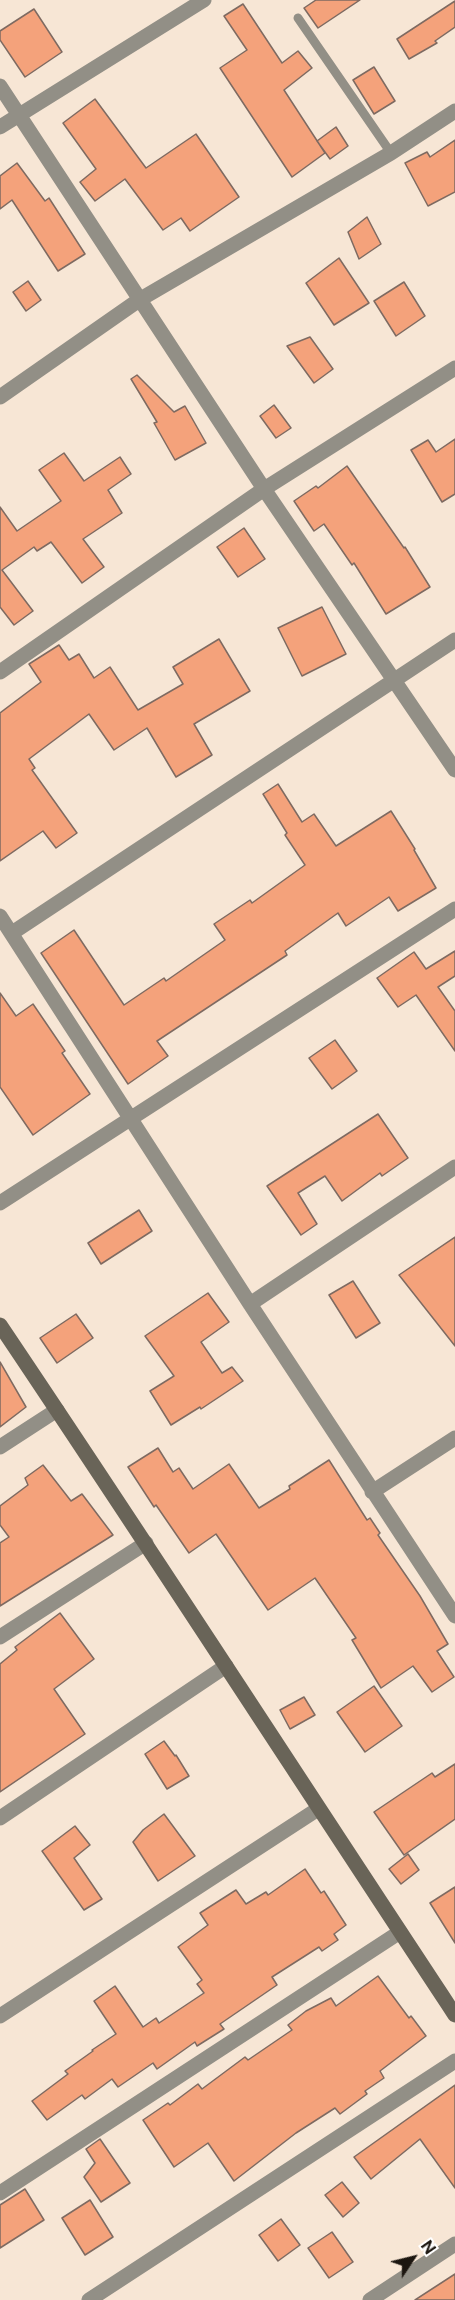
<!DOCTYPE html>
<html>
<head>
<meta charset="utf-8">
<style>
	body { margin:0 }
	#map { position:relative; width:455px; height:2300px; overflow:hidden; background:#f7e6d5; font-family:"Public Sans",sans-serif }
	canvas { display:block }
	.north { position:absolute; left:383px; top:2228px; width:60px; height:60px; -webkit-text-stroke:4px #fff; paint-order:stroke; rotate:55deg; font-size:16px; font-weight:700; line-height:24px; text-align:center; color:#1c1610 }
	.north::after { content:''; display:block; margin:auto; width:21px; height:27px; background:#1c1610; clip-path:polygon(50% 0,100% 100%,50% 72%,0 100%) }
</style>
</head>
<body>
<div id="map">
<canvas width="455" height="2300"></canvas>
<div class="north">N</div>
</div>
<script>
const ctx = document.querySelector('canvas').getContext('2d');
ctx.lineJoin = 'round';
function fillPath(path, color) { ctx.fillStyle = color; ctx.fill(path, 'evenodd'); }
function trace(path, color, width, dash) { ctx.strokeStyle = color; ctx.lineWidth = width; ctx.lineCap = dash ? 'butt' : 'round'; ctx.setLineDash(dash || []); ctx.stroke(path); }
const building = new Path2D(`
	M316 0H360L318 28 304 8Z
	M455 1V27L435 41 437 43 409 59 397 39Z
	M243 4 282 63 298 51 312 68 284 90 325 153 292 177 220 68 247 50 224 16Z
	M34 9 62 52 25 77 0 40V31Z
	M374 67 395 101 374 114 353 80Z
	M95 99 146 168 196 134 239 197 190 231 181 218 163 230 125 179 95 201 80 182 96 169 63 123Z
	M336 127 348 146 330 159 317 141Z
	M455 140V192L428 206 405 163 427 152 430 157Z
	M17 163 45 201 49 198 85 254 58 271 12 200 0 209V176Z
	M367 217 381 244 359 259 348 232Z
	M339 258 369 303 334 325 306 283Z
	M28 281 41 300 26 311 13 292Z
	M404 282 425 316 396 336 374 301Z
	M310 337 333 369 314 383 287 346Z
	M137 375 174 412 185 406 206 443 175 460 154 423 157 422 131 379Z
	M274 405 291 428 276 438 260 416Z
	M455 439V494L442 502 411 450 428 440 436 452Z
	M64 453 84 481 120 457 131 474 108 490 122 513 83 539 104 567 82 583 51 542 37 551 34 547 2 570 33 611 14 625 0 607V507L17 531 61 501 39 470Z
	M347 466 404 548 405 547 430 587 386 614 354 563 352 565 324 524 314 531 294 501 316 486 318 488Z
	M244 528 265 559 238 577 217 547Z
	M322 607 346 654 302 676 278 628Z
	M219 639 250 691 194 724 212 755 176 777 147 728 114 750 89 714 29 759 35 768 32 770 77 833 56 848 43 831 0 861V713L41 682 29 664 59 645 69 660 79 654 94 678 110 667 138 710 183 684 173 667Z
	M278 784 302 822 314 814 336 846 391 811 415 849 414 850 436 888 398 911 389 897 346 926 338 913 285 951 287 955 157 1041 168 1056 128 1084 41 953 74 930 124 1005 164 978 166 981 225 940 214 924 250 900 252 903 305 865 285 835 287 833 263 794Z
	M455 951V976L438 987 455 1011V1051L416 995 398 1007 377 978 414 952 426 969Z
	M0 993 16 1016 33 1004 65 1051 62 1053 90 1094 33 1135 0 1087Z
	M335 1040 357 1071 332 1089 309 1058Z
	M378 1114 408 1158 382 1176 380 1173 342 1201 325 1176 298 1193 317 1224 301 1235 267 1186Z
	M139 1210 152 1231 101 1264 88 1243Z
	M455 1237V1346L399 1275Z
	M353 1281 380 1323 356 1338 329 1295Z
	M208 1293 229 1322 201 1342 222 1373 232 1367 243 1381 201 1409 200 1407 171 1425 150 1391 174 1376 145 1336Z
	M76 1314 93 1338 57 1363 40 1338Z
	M0 1362 26 1407 0 1427Z
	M158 1448 173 1472 179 1468 193 1489 229 1464 259 1508 290 1489 289 1486 329 1460 367 1520 370 1518 380 1533 378 1535 420 1596 448 1644 437 1651 454 1677 432 1692 413 1666 381 1688 352 1640 356 1638 315 1578 268 1610 216 1534 189 1553 156 1505 154 1507 128 1467Z
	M43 1465 71 1501 82 1494 113 1535 0 1606V1543L9 1537 0 1525V1506L28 1485 25 1478Z
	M60 1613 94 1659 54 1689 85 1734 0 1792V1664L17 1650 15 1647Z
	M374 1686 402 1726 365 1752 337 1712Z
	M304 1697 315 1715 290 1729 280 1710Z
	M164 1741 175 1756 176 1755 189 1776 167 1789 145 1754Z
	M455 1764V1819L404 1855 374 1812 432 1773 435 1777Z
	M164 1814 195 1856 158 1881 133 1842 143 1830Z
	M75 1826 90 1845 74 1858 102 1899 84 1910 42 1851Z
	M408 1854 419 1870 401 1884 389 1869Z
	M305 1869 321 1893 324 1891 346 1925 334 1934 338 1940 322 1951 319 1947 272 1977 277 1985 220 2024 224 2029 197 2046 195 2042 157 2069 153 2063 118 2087 112 2079 85 2099 82 2095 47 2120 32 2101 68 2074 65 2071 93 2051 92 2050 116 2034 94 2001 115 1986 143 2027 156 2018 159 2023 204 1993 197 1984 202 1980 178 1947 208 1925 200 1913 236 1890 246 1904 266 1892 268 1895Z
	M455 1887V1943L430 1903Z
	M378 1976 409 2018 411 2016 426 2036 380 2071 384 2078 365 2091 367 2094 340 2114 335 2108 296 2133 234 2181 208 2143 174 2167 143 2120 168 2103 170 2105 198 2084 202 2089 245 2057 248 2060 292 2030 288 2025 306 2011 331 1998 336 2006Z
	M455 2085V2188L420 2139 371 2179 354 2157Z
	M100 2139 130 2183 101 2202 84 2177 95 2163 86 2149Z
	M342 2182 359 2203 343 2217 325 2195Z
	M25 2189 44 2220 0 2248V2205Z
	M90 2200 113 2237 85 2255 62 2218Z
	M281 2219 300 2245 278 2261 259 2235Z
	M332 2232 353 2262 329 2278 308 2248Z
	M455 2274V2300H415Z`);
fillPath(building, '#f4a27b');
trace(building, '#7e6a61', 1.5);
trace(new Path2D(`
	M298 18 391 153`), '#928f86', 9);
trace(new Path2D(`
	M0 86 264 489 455 770
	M0 127 204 0
	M0 397 139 300 391 153 455 111
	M0 672 264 489 455 368
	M0 916 250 1304 455 1616
	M12 933 455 640
	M0 1203 455 909
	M250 1304 455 1167
	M0 1447 57 1410
	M372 1492 455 1438
	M0 1637 146 1543
	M0 1818 226 1666
	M0 2016 318 1809
	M0 2193 400 1932
	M89 2300 455 2061
	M370 2300 455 2244`), '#928f86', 15);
trace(new Path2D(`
	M0 1325C154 1554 303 1785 455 2015`), '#696458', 15);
</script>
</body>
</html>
